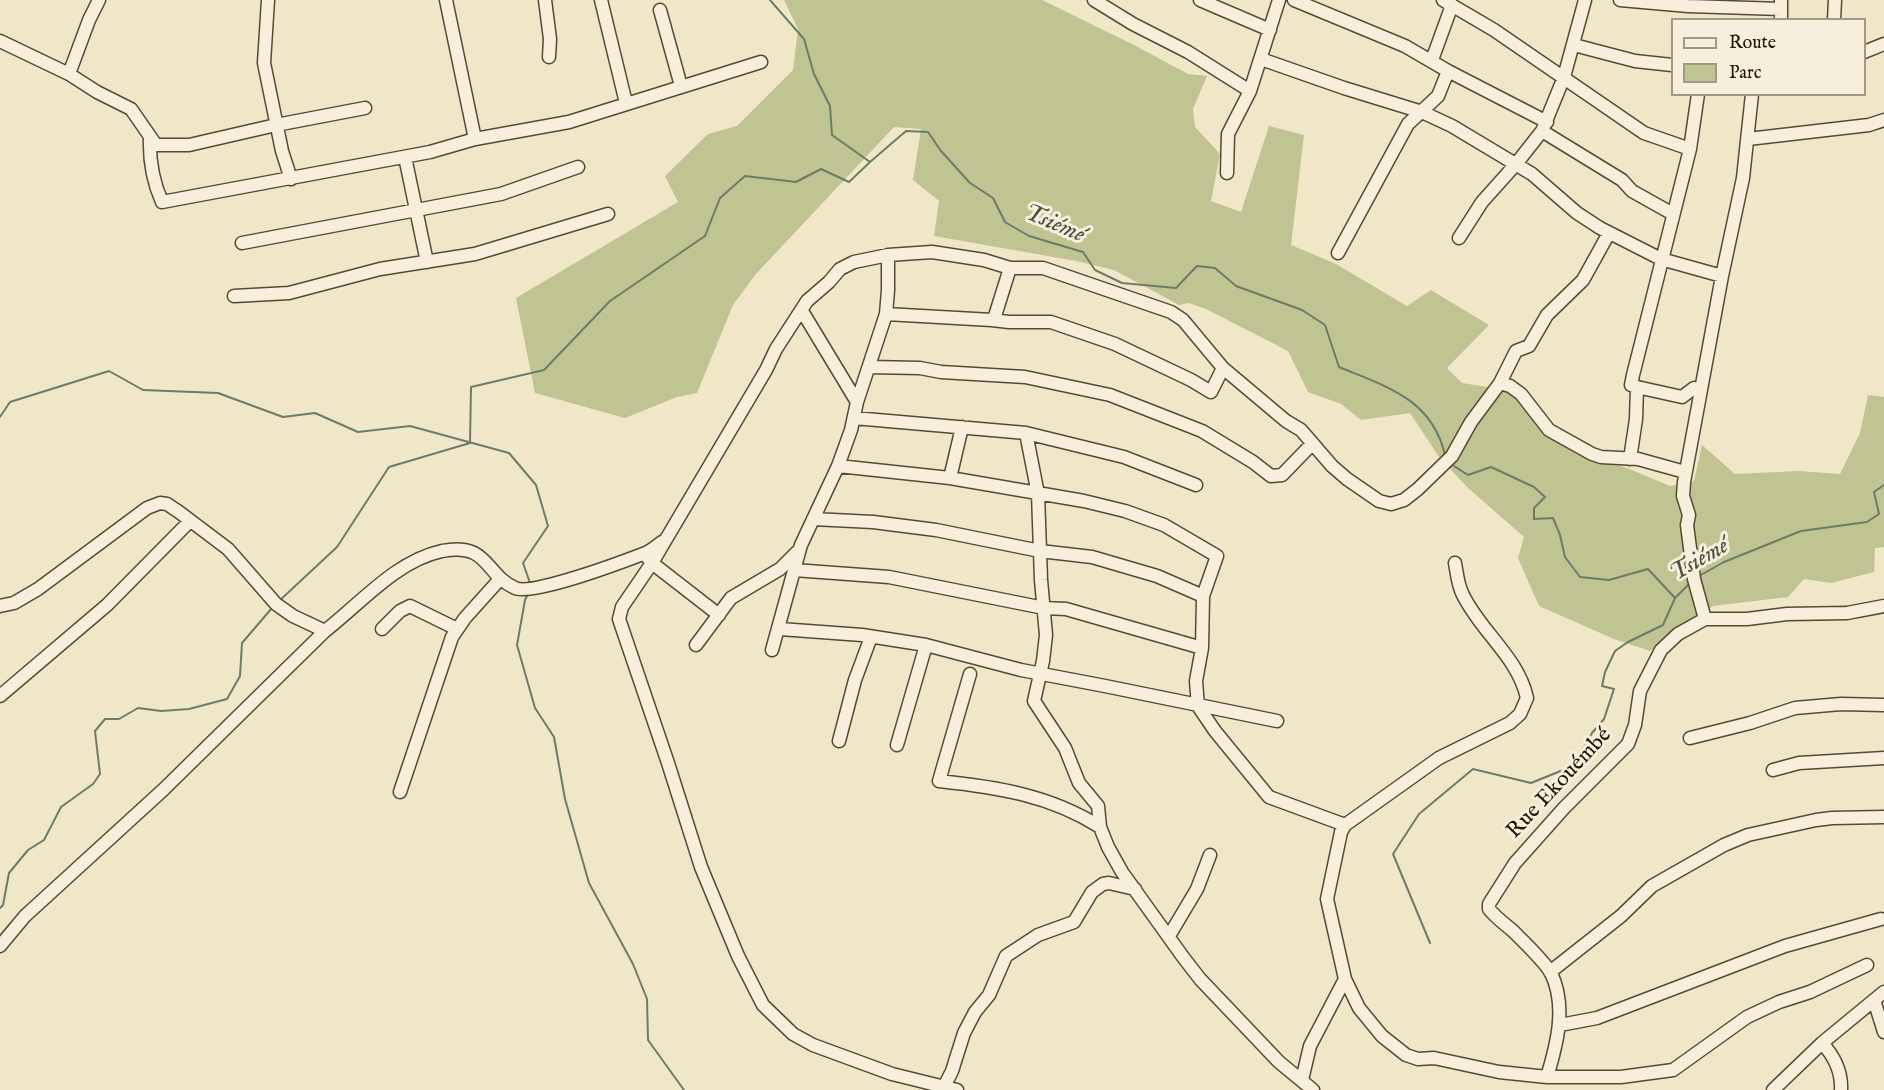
<!DOCTYPE html>
<html>
<head>
<meta charset="utf-8">
<style>
	body { margin:0 }
	#map { position:relative; width:1884px; height:1090px; overflow:hidden; background:#f0e7c9; font-family:"IM FELL English",serif }
	canvas { display:block }
	.legend { position:absolute; left:1671px; top:18px; width:195px; height:78px; box-sizing:border-box; background:#f5efdc; border:2px solid #a29884; margin:0; padding:8px 10px; list-style:none; font-size:18px; color:#251500 }
	.legend li { display:flex; align-items:center; gap:12px; height:30px }
	.legend b { width:30px; border:2px solid #a29884 }
</style>
</head>
<body>
<div id="map">
<canvas width="1884" height="1090"></canvas>
<ul class="legend">
<li><b style="height:8px;background:#f5efdc"></b>Route</li>
<li><b style="height:16px;background:#c0c392"></b>Parc</li>
</ul>
</div>
<script>
const ctx = document.querySelector('canvas').getContext('2d');
ctx.lineJoin = 'round';
function fillPath(path, color) { ctx.fillStyle = color; ctx.fill(path, 'evenodd'); }
function trace(path, color, width, dash) { ctx.strokeStyle = color; ctx.lineWidth = width; ctx.lineCap = dash ? 'butt' : 'round'; ctx.setLineDash(dash || []); ctx.stroke(path); }
function write(font, color, halo, rows, align = 'center') {
  ctx.font = font + ' "IM FELL English",serif'; ctx.lineWidth = 6; ctx.setLineDash([]); ctx.textBaseline = 'middle'; ctx.strokeStyle = halo; ctx.fillStyle = color; for (const [text, x, y, turn = 0] of rows) {
    ctx.save(); ctx.translate(x, y); ctx.rotate((+turn || 0) * Math.PI / 180); ctx.textAlign = isNaN(turn) ? turn : align; if (halo) ctx.strokeText(text, 0, 0); ctx.fillText(text, 0, 0); ctx.restore();
  }
}
fillPath(new Path2D(`
	M784 0H1042L1134 45 1188 74 1207 76 1193 109 1195 127 1220 154 1211 201 1241 212 1269 126 1304 135 1291 245 1336 264 1407 306 1431 290 1489 325 1447 368 1462 383 1512 391 1544 432 1599 460 1627 468 1670 486 1694 481 1702 445 1735 474 1799 471 1840 474 1860 433 1868 395 1884 397V547L1875 548 1874 572 1831 583 1804 579 1788 597 1713 606 1650 651 1614 639 1539 606 1518 558 1524 537 1467 487 1439 457 1410 413 1361 420 1341 404 1308 392 1288 351 1206 309 1189 303 1179 305 1114 270 1076 261 934 236 939 201 913 180 921 129 894 127 755 275 733 305 697 393 677 397 625 418 535 393 516 298 678 202 665 176 708 134 737 126 793 70 798 29Z`), '#c0c392');
trace(new Path2D(`
	M770 0 804 39 814 74 830 106 832 135 870 162 906 131 928 132 941 151 970 183 993 198 1005 222 1029 236 1083 252 1095 270 1122 283 1176 288 1197 266 1215 268 1236 286 1302 310 1325 325 1339 367C1387 387 1432 399 1445 455
	M0 417 10 402 109 371 143 390 218 393 283 417 315 413 358 432 410 426 509 453 536 485 548 526 523 563 530 583
	M1454 466 1468 475 1491 467 1534 487 1545 497 1534 508V519L1553 518 1560 535 1565 557 1580 577 1609 580 1648 569 1675 598 1690 583
	M1699 576 1724 562 1801 531 1867 522 1879 514 1874 492 1884 485
	M528 594 525 600 517 645 535 708 554 737 565 799 589 883 633 964 647 999 648 1040 684 1090
	M278 602 337 547 389 467 470 443 471 387 544 370 610 301 705 236 720 198 745 176 796 182 821 169 849 182 870 162
	M0 908 3 905 9 873 28 850 44 840 61 807 93 784 100 774 95 731 105 719H119L138 708 161 711 189 709 227 699 240 676 242 643 272 608
	M1430 943 1393 854 1419 814 1473 769 1531 783 1568 768 1581 753 1592 733 1604 719 1614 689 1602 686 1605 672 1615 651 1628 642 1663 625 1675 598`), '#6c7c6a', 2);
const minor = new Path2D(`
	M268 0 264 63 282 151 291 179
	M446 0 475 139
	M545 0 550 39 549 57
	M601 0 626 103
	M1094 0 1133 24 1188 52 1250 91
	M1200 0 1270 30
	M1294 0 1405 46 1448 71 1547 122
	M1443 0 1494 30 1644 133 1690 149
	M1620 0 1688 6 1781 9
	M1781 0V20
	M660 10 681 86
	M1834 20 1835 0
	M0 41 69 74 97 92 131 109 156 145H189L276 125 365 108
	M1574 45 1635 61 1672 65
	M1864 52 1884 44
	M1261 59 1344 88 1422 112 1452 126 1532 174 1577 213 1600 228 1661 259 1722 276
	M1432 60 1452 5
	M69 74 89 20 99 0
	M1542 131 1622 180 1632 191 1673 214
	M150 136C149 159 153 182 162 202L430 152 475 139 569 122 761 62
	M1748 139 1869 125 1884 120
	M405 157 427 262
	M1227 173 1228 134 1250 91 1279 0
	M1459 238 1482 202 1516 164 1542 131 1564 77 1585 0
	M242 243 501 194 578 167
	M1338 253 1408 124 1438 96 1448 71
	M234 296 289 293 380 269 475 254 608 214
	M802 311 857 402
	M886 314 992 320 995 316 1010 268
	M992 320 1009 322H1051L1115 344 1191 380 1211 392 1223 368
	M869 367 920 368 941 372 1025 377 1110 395 1202 431 1253 462 1271 476 1282 475 1312 444
	M1500 383 1510 386 1521 394 1549 430 1592 454 1601 457 1638 459 1685 472
	M1637 387 1682 397 1694 388 1701 390
	M854 418 1026 433 1124 457 1196 485
	M1026 433 1038 494 1041 580 1046 635 1043 661 1034 701 1065 748 1079 783 1098 806 1100 827 1108 847 1122 872 1183 957 1200 979 1279 1062 1313 1090
	M1630 459 1636 419 1637 387 1631 385 1633 375 1690 149 1698 94
	M838 466 950 478 1084 501 1125 511 1164 525 1217 556 1203 596 1202 648 1196 681 1198 706 1215 731 1269 797 1345 825
	M950 478 962 427
	M813 519 873 522 936 530 1040 551 1092 557 1157 576 1203 596
	M647 557 652 563 719 615
	M1455 563C1457 574 1458 586 1463 595 1481 632 1518 657 1527 698L1520 714 1510 723 1439 758 1345 825 1341 832 1327 899 1345 979 1359 1008 1382 1036 1406 1055 1418 1059 1434 1058 1499 1072 1547 1077H1621L1673 1070 1747 1017 1779 1002 1810 992 1867 965
	M794 570 889 577 1044 608 1066 609 1202 648
	M0 606 14 603 38 589 147 508 160 503 167 504 179 512 228 549 276 604 293 616 325 631C361 603 396 561 442 551 489 542 484 574 515 588 532 596 622 562 643 554 650 552 656 546 662 542
	M1705 619 1694 579 1687 525 1689 515 1683 496 1684 482 1722 276 1743 178 1752 94
	M382 629 400 611 410 606 457 629
	M780 629 862 635 926 645 1021 670 1105 686 1277 721
	M696 645 731 598 780 569 797 552
	M772 650 801 545 838 466 851 430 857 402 886 314 888 290V255
	M970 674 939 781C996 787 1050 795 1100 827
	M0 696 107 605 190 521
	M1690 738 1750 723 1795 708 1841 704 1884 705
	M839 741 855 680 871 637
	M897 745 926 645
	M1773 770 1799 763 1884 758
	M400 792 452 637 465 618 500 579
	M1169 936 1197 889 1210 855
	M0 946 25 916 163 790 325 631
	M1550 972 1621 916 1652 886 1724 845 1748 835 1816 820 1832 818 1884 817
	M1874 1000 1884 1032
	M1560 1025 1597 1018 1785 946 1881 919
	M1822 1043C1834 1056 1842 1072 1841 1090
	M1547 1077C1557 1044 1567 1006 1551 973 1545 962 1522 940 1513 931 1505 924 1496 918 1489 909V904L1515 863 1564 808 1628 744 1635 725 1640 691 1661 650 1678 634 1705 619H1747L1787 614 1847 613 1884 606
	M1302 1080 1310 1046 1345 979
	M938 1090 944 1087 952 1071 964 1033 975 1012 989 995 1006 956 1038 935 1074 922 1092 892 1103 884 1109 883 1135 889
	M957 1090 892 1074 813 1045 793 1034 763 1005 738 956 701 867 668 763 619 619 622 607 652 563 766 370 776 349 807 301 829 282 840 269 854 262 888 255 932 252 984 260 1010 268H1043L1171 312 1183 320 1223 368 1286 421 1301 430 1332 466 1347 479 1379 501 1391 504 1404 500 1418 489 1452 456 1471 422 1500 383 1516 351 1529 346 1547 315 1583 280 1609 233
	M1773 1090 1822 1043 1884 992`);
trace(minor, '#584a32', 15);
trace(minor, '#f5efdc', 12);
write('22px', '#251500', '#f5efdc', [
	["Rue Ekouémbé",1560,784,-47]
]);
write('italic 24px', '#4e513e', '#f5efdc', [
	["Tsiémé",1054,225,23],
	["Tsiémé",1700,561,-30]
]);
</script>
</body>
</html>
